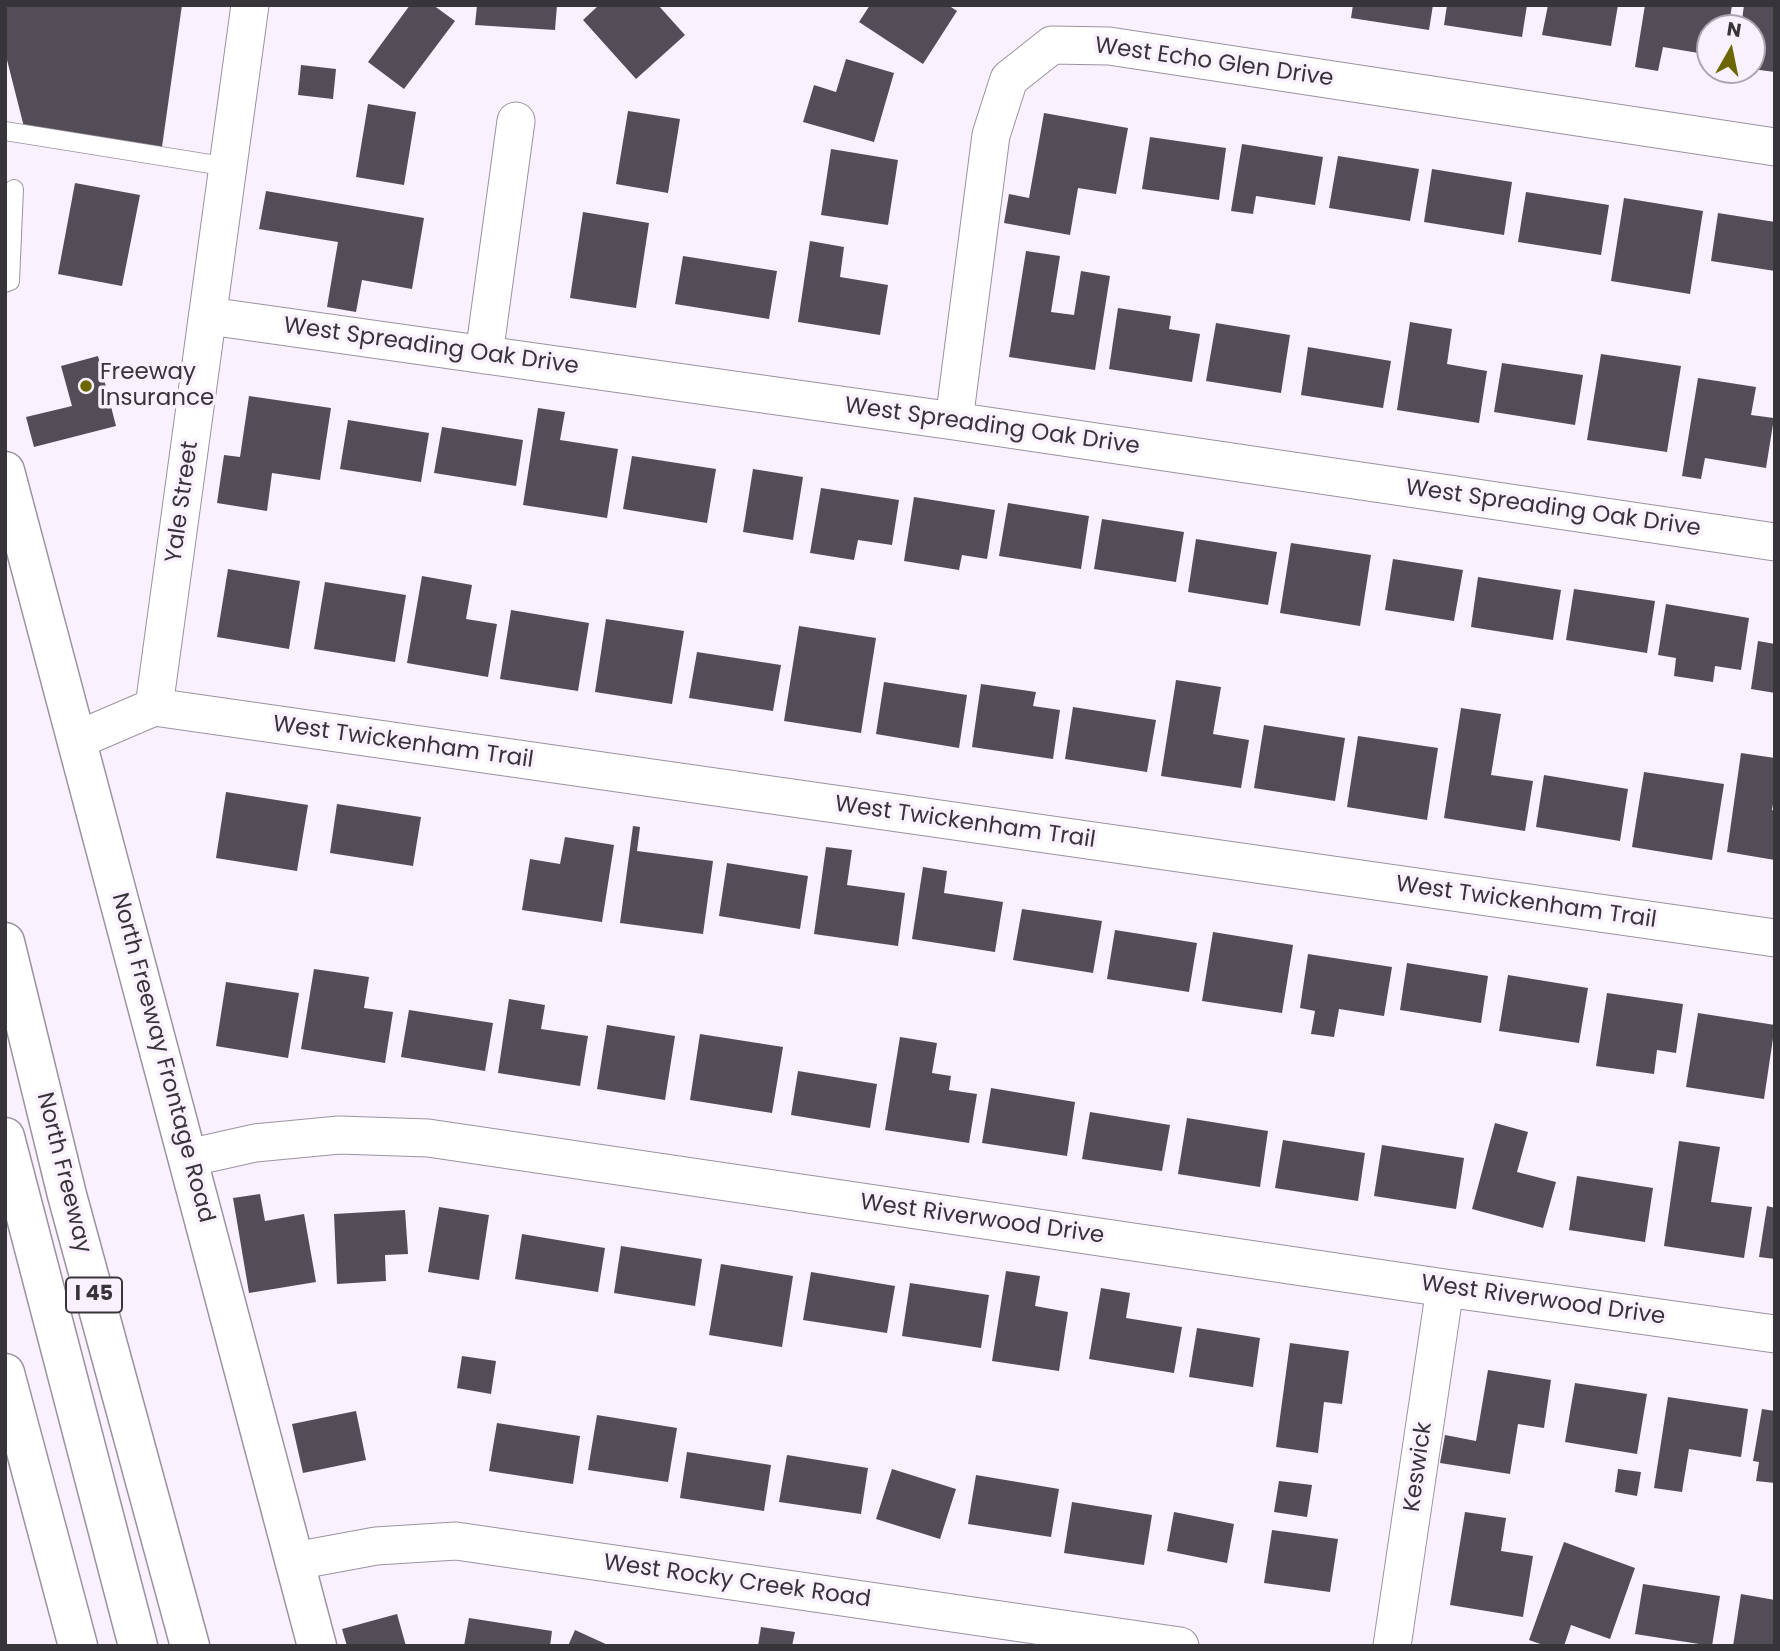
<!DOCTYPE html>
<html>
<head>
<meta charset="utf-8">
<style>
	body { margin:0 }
	#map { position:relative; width:1780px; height:1651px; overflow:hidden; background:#f9f2fe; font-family:Poppins,sans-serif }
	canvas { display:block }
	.frame { position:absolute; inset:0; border:7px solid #38353a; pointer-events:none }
	.north { position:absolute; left:1696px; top:14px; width:70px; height:70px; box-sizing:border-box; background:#f9f2fe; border:2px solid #aca6b0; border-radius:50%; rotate:9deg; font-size:19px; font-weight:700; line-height:28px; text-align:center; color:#38353a }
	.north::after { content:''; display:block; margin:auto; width:24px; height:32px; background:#6c6700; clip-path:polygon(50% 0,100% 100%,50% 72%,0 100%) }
</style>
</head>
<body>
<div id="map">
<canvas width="1780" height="1651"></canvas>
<div class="frame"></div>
<div class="north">N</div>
</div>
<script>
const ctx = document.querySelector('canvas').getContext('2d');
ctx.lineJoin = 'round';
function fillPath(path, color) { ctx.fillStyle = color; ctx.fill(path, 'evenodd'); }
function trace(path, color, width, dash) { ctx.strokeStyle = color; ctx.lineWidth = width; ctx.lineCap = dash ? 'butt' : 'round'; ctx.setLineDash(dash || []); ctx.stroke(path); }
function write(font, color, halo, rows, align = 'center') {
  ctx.font = font + ' Poppins,sans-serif'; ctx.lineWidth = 7; ctx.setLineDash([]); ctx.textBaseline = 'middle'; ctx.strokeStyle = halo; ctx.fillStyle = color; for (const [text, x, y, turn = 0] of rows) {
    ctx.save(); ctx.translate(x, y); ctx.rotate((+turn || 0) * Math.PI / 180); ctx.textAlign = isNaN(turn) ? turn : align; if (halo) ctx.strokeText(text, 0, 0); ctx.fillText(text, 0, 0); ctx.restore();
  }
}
fillPath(new Path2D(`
	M5 5H182L162 147 24 127 5 52Z
	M410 5H433L455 21 404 89 368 62Z
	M477 5H557L555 30 475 25Z
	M599 5H658L685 35 636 79 583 20Z
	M870 5H948L957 11 923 64 859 22Z
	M1353 5H1433L1429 30 1351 18Z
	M1447 5H1527L1522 37 1444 25Z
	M1548 5H1618L1611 46 1542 35Z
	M1645 5H1728L1732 6 1728 28H1710V55L1663 47 1658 71 1635 67Z
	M1744 5H1775V72L1752 69V28H1741Z
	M846 59 894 73 874 142 803 122 814 85 836 92Z
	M301 65 336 69 333 99 298 95Z
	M368 104 416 112 404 185 356 177Z
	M628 111 680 119 668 193 616 184Z
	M1044 113 1128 128 1116 194 1078 188 1070 235 1004 223 1009 194 1029 198Z
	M1150 137 1226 148 1219 200 1142 189Z
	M1242 144 1323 157 1315 205 1256 196 1253 214 1231 211Z
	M831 149 898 160 888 225 821 215Z
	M1338 156 1419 169 1410 221 1329 208Z
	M1432 169 1512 182 1504 235 1424 222Z
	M75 183 140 195 122 286 58 274Z
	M266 191 424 218 412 289 362 280 356 312 327 307 338 242 259 229Z
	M1526 192 1609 205 1601 255 1518 242Z
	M1624 198 1703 211 1690 294 1611 281Z
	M583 212 649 223 636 308 570 298Z
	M1718 213 1775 222V271L1711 261Z
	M810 241 844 247 840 277 888 285 880 335 798 322Z
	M1026 251 1060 256 1051 312 1074 315 1081 271 1110 276 1095 370 1009 357Z
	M683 256 777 271 769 319 675 304Z
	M1118 308 1171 316 1169 329 1200 334 1192 382 1109 369Z
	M1410 322 1452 329 1447 364 1487 371 1479 423 1397 410Z
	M1216 323 1290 335 1281 393 1206 381Z
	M1308 347 1391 361 1383 408 1301 395Z
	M1601 354 1681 366 1667 452 1587 440Z
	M98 356 116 426 34 447 26 417 72 406 61 366Z
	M1502 363 1583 375 1575 425 1494 412Z
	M1698 378 1756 387 1751 415 1774 418 1766 468 1705 458 1701 479 1682 476Z
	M249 396 331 408 320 480 272 473 267 511 217 503 224 455 240 457Z
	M538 408 565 412 560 440 618 449 607 518 523 505Z
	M348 420 429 433 421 482 340 469Z
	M442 427 523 440 516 486 434 473Z
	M632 456 716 469 707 523 623 509Z
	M753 469 803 477 793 540 743 532Z
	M821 488 899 500 892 545 858 540 854 560 810 553Z
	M914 497 995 510 987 559 962 555 959 570 904 561Z
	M1008 503 1089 516 1081 569 999 556Z
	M1102 519 1184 532 1176 582 1094 569Z
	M1196 539 1277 552 1268 605 1188 592Z
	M1291 543 1371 555 1360 626 1280 613Z
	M1393 559 1463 570 1454 621 1385 610Z
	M228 569 300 581 289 649 217 637Z
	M422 576 472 585 466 619 497 624 488 677 407 663Z
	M1478 577 1561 590 1553 640 1471 627Z
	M325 582 406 595 395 662 314 649Z
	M1574 589 1655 601 1647 653 1566 640Z
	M1666 604 1749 618 1741 670 1715 666 1713 682 1674 676 1676 658 1658 655Z
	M511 610 589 623 578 691 500 679Z
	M606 619 684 631 672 704 595 692Z
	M799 626 876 638 861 733 784 721Z
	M1758 641 1775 644V693L1751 689Z
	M697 652 781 665 773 711 689 698Z
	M1176 680 1221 687 1213 734 1249 740 1241 788 1161 776Z
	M884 682 967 695 959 748 876 734Z
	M981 684 1036 692 1033 706 1060 710 1053 759 972 747Z
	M1073 707 1156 720 1147 772 1065 759Z
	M1461 708 1501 714 1491 775 1533 781 1525 831 1444 818Z
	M1264 725 1345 738 1335 801 1254 788Z
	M1358 736 1438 748 1427 820 1347 807Z
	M1741 753 1775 758V792L1772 810 1775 811V860L1727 852Z
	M1644 772 1724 784 1712 860 1632 847Z
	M1544 775 1628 789 1620 841 1536 827Z
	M226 792 308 805 297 871 216 858Z
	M337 804 421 817 413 866 330 853Z
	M633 826 640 827 637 851 713 861 703 934 620 923Z
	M565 837 614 845 602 922 522 910 530 859 560 864Z
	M826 847 852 850 847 885 905 893 898 946 814 934Z
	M727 863 808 876 800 929 719 916Z
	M923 867 947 871 944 893 1003 902 995 952 912 939Z
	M1022 909 1102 921 1093 973 1013 960Z
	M1115 930 1197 943 1189 992 1107 979Z
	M1213 932 1293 945 1282 1013 1202 1001Z
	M1308 954 1392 967 1384 1016 1339 1009 1334 1037 1311 1034 1315 1011 1300 1008Z
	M1407 963 1488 976 1481 1023 1400 1010Z
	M314 969 369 977 364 1008 393 1012 385 1063 301 1049Z
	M1508 975 1588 988 1579 1043 1499 1031Z
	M226 982 299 993 288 1058 216 1046Z
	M1607 993 1683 1004 1676 1053 1657 1050 1654 1074 1596 1066Z
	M509 999 545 1005 541 1029 588 1036 580 1086 498 1073Z
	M409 1010 493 1023 485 1071 401 1057Z
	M1698 1013 1775 1025 1764 1099 1686 1087Z
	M607 1025 675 1036 665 1100 597 1089Z
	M700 1034 783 1047 772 1113 690 1100Z
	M900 1037 937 1043 932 1073 951 1076 949 1090 977 1094 969 1143 885 1130Z
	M798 1071 877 1084 870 1128 791 1115Z
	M991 1088 1075 1102 1067 1156 982 1143Z
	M1090 1112 1170 1125 1162 1171 1082 1159Z
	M1187 1118 1268 1131 1260 1187 1178 1174Z
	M1495 1123 1528 1132 1517 1172 1556 1182 1543 1228 1472 1209Z
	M1283 1140 1365 1153 1358 1201 1275 1188Z
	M1679 1141 1720 1147 1711 1202 1752 1207 1744 1258 1664 1246Z
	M1382 1145 1464 1158 1456 1209 1374 1196Z
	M1577 1176 1653 1188 1645 1242 1569 1230Z
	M260 1194 265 1221 304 1214 316 1282 249 1293 233 1198Z
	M1767 1206 1775 1208V1259L1759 1257Z
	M439 1207 489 1215 479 1280 428 1272Z
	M405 1210 408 1254 385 1255 386 1281 337 1284 334 1214Z
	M522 1234 605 1248 598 1292 515 1279Z
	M621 1246 702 1259 695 1306 614 1293Z
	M721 1264 793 1276 782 1347 709 1335Z
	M1006 1271 1040 1276 1035 1306 1068 1312 1059 1371 992 1361Z
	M811 1272 895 1286 887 1333 803 1320Z
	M910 1283 989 1295 981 1348 902 1336Z
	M1101 1288 1130 1293 1126 1318 1182 1327 1174 1373 1089 1359Z
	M1197 1328 1260 1338 1253 1387 1189 1377Z
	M1290 1343 1349 1351 1342 1404 1324 1402 1318 1453 1276 1447Z
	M462 1356 496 1361 491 1394 457 1388Z
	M1488 1370 1551 1380 1544 1428 1518 1424 1510 1474 1440 1463 1445 1435 1476 1441Z
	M1575 1383 1647 1394 1637 1454 1565 1442Z
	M1668 1397 1748 1409 1741 1457 1689 1449 1682 1492 1654 1488Z
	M1762 1409 1775 1411V1483L1756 1481 1759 1462 1753 1461Z
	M356 1411 366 1460 303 1473 292 1424Z
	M597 1415 677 1428 668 1482 588 1470Z
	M497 1423 580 1436 573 1484 489 1471Z
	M687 1452 771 1465 764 1511 680 1498Z
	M787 1455 868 1468 861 1514 779 1502Z
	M892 1469 956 1489 940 1539 876 1519Z
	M1618 1469 1641 1472 1637 1496 1615 1492Z
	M976 1475 1059 1489 1051 1537 968 1524Z
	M1279 1481 1312 1485 1307 1517 1274 1512Z
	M1072 1502 1152 1515 1144 1565 1064 1553Z
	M1174 1512 1234 1524 1227 1563 1167 1551Z
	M1465 1512 1506 1518 1501 1551 1533 1556 1523 1617 1450 1605Z
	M1272 1530 1338 1539 1330 1592 1264 1583Z
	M1564 1542 1635 1568 1610 1639 1571 1625 1564 1646H1546L1529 1640Z
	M1643 1584 1720 1596 1712 1646 1635 1634Z
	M1741 1594 1775 1600V1646H1733Z
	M397 1614 406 1646H347L342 1629Z
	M469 1618 552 1631 550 1646H464Z
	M761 1627 795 1632 792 1646H758Z
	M575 1630 610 1646H568Z`), '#534d57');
const service = new Path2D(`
	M5 131 229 167
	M5 283 10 281 14 189`);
const minor = new Path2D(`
	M209 316 954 421 1775 542
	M484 355 516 121
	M954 421 991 135 1009 79 1052 45 1109 46 1775 147
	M154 707 1775 938
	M154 707 250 5
	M77 740 154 707
	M188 1158 255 1143 339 1135 428 1138 1445 1288 1775 1334
	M295 1561 376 1546 456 1541 1180 1646
	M1392 1646 1445 1288`);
const secondary = new Path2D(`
	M5 471 317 1646`);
const motorway = new Path2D(`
	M5 942 67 1195 190 1646
	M5 1137 138 1646
	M5 1373 78 1646`);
trace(service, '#9a939f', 20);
trace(minor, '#9a939f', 39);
trace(secondary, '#9a939f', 41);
trace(motorway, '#9a939f', 41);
trace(service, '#fff', 18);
trace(minor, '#fff', 37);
trace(secondary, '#fff', 38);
trace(motorway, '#fff', 38);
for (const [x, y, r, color] of [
	[86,386,7,"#6c6700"]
]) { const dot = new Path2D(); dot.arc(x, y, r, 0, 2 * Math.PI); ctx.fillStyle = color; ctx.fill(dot); trace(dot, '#f9f2fe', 2.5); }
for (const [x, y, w] of [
	[94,1295,56]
]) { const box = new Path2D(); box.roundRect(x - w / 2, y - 17.5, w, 35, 5); ctx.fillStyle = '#f9f2fe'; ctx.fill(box); trace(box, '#38353a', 2); }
write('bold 21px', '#38353a', null, [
	["I 45",94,1295]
]);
write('23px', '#38353a', '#f9f2fe', [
	["West Echo Glen Drive",1214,63,8],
	["West Spreading Oak Drive",431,347,8],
	["West Spreading Oak Drive",992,427,8],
	["Yale Street",183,502,-82],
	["West Spreading Oak Drive",1553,509,8],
	["West Twickenham Trail",403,743,8],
	["West Twickenham Trail",965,823,8],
	["West Twickenham Trail",1526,903,8],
	["North Freeway Frontage Road",162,1058,75],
	["North Freeway",63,1173,76],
	["West Riverwood Drive",982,1220,8],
	["West Riverwood Drive",1543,1301,8],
	["Keswick",1419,1467,-82],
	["West Rocky Creek Road",737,1582,8]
]);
write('23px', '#38353a', '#f9f2fe', [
	["Freeway",100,373],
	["Insurance",100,399]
], 'left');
</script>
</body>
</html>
